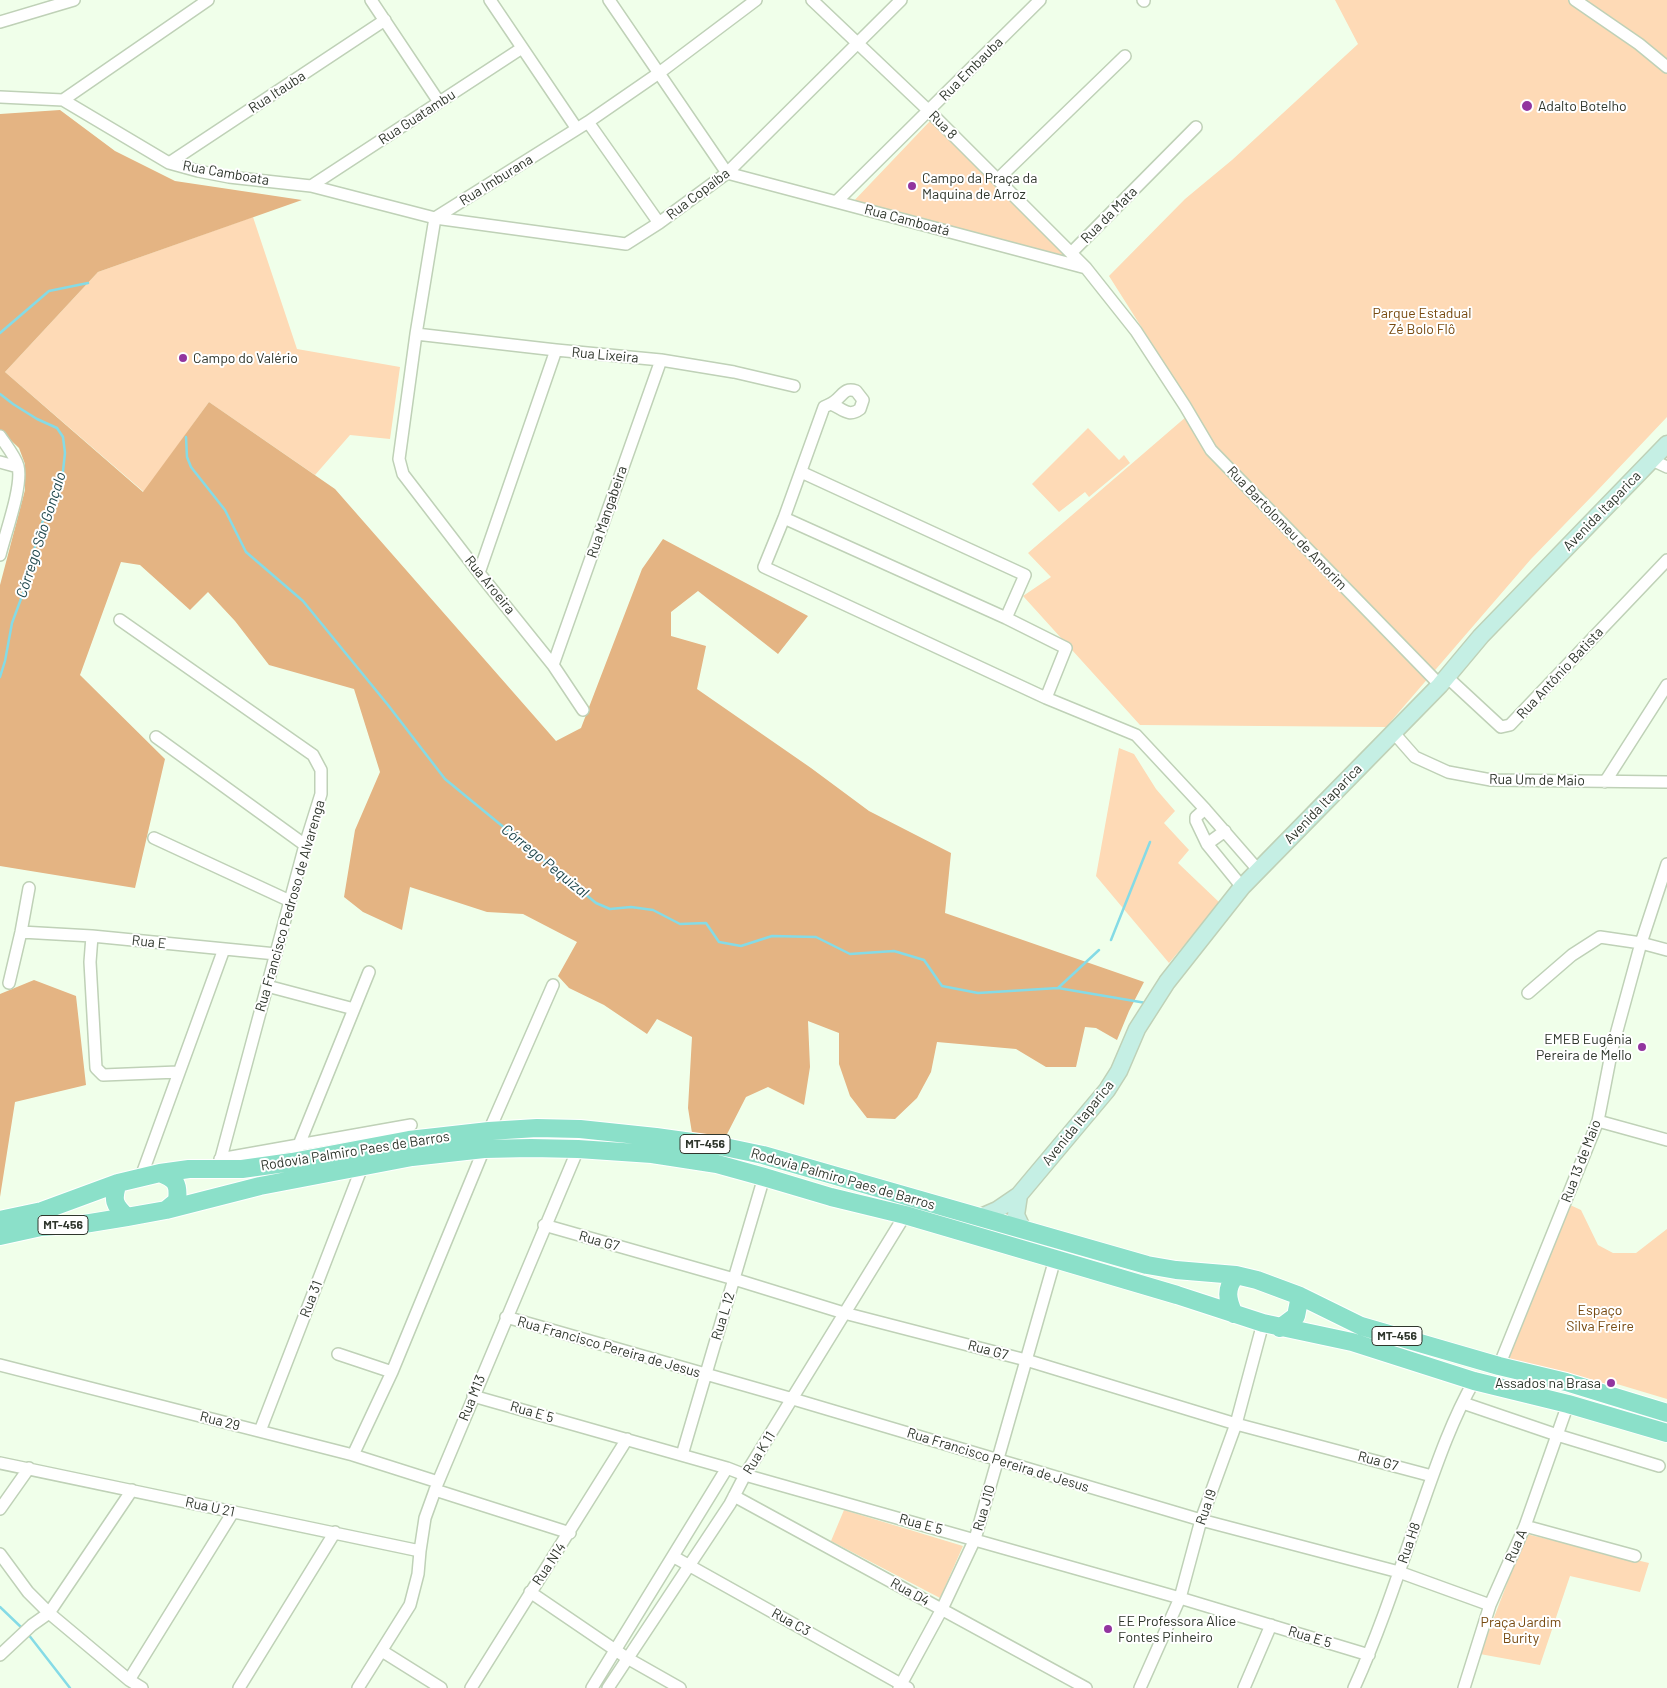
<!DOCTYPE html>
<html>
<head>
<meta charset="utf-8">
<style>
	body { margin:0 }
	canvas { display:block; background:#f0ffea }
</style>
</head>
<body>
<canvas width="1667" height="1688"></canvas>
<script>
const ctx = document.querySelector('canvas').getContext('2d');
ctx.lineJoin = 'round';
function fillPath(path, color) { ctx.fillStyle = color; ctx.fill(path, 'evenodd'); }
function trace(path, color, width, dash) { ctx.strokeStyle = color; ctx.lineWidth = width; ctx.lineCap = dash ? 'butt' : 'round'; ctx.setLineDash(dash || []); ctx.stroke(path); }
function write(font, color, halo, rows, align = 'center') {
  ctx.font = font + ' Barlow,sans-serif'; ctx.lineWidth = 4; ctx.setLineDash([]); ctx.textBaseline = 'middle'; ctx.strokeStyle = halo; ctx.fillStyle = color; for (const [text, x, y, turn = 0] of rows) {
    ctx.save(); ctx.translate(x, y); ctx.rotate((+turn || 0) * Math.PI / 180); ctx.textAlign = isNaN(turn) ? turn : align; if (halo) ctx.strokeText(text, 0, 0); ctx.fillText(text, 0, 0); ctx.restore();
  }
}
fillPath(new Path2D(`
	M1335 0H1667V417L1596 492 1531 559 1386 727 1140 725 1023 596 1051 577 1028 553 1194 410 1109 276 1185 199 1232 160 1358 44Z
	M931 120 1073 258 850 205Z
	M253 217 297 349 400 367 390 439 350 435 315 475 209 402 144 492 5 372 98 272Z
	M1088 428 1119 460 1124 455 1130 463 1089 497 1085 492 1059 512 1032 484Z
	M1119 748 1134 754 1156 789 1175 811 1164 823 1189 850 1178 863 1220 903 1169 963 1096 876Z
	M1570 1205 1581 1210 1598 1245 1613 1253H1636L1667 1229V1399L1617 1384 1608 1388 1507 1360Z
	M844 1510 963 1546 940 1598 831 1541Z
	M1526 1534 1649 1563 1640 1592 1570 1576 1540 1665 1480 1654Z`), '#fedab6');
fillPath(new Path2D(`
	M60 110 115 151 175 181 302 200 98 272 5 372 143 492 209 402 335 489 556 741 581 728 642 569 663 539 808 616 778 654 698 591 671 612V636L706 646 697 689 811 768 869 811 951 853 945 913 1144 982 1129 1011 1117 1040 1096 1028 1085 1027 1076 1067H1046L1016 1049 937 1042 931 1072 917 1098 895 1119 867 1118 850 1096 839 1064V1033L808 1021 810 1067 804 1105 768 1087 746 1097 724 1140 692 1133 688 1108 692 1037 657 1019 647 1034 604 1005 569 988 558 976 577 942 523 914 487 912 410 887 402 930 363 912 344 897 355 830 380 772 354 689 269 665 235 621 208 592 190 610 140 565 121 562 80 675 165 759 135 888 0 866V585L25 490V464L19 448 0 430V114Z
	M34 980 76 996 86 1085 15 1102 0 1197V994Z`), '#e4b483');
trace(new Path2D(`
	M0 333 49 291 88 283
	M0 394 13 404 37 419 57 428 63 437 65 453 63 471 44 517 31 560 28 580 12 623 5 661 0 677
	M186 437 187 457 191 467 225 510 246 552 303 601 388 705 445 779 596 903 610 909 631 907 653 910 680 924 706 923 719 942 741 946 772 936 816 937 850 954 894 951 924 960 942 986 978 993 1058 988 1146 1003
	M1111 940 1150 842
	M1058 988 1099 950
	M0 1607 22 1628
	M28 1634 70 1688`), '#85dbe6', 2.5);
const street = new Path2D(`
	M371 0 439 102
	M490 0 577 129
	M609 0 727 173
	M812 0 929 111 1086 268 1136 331 1185 406 1211 450 1440 685
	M1143 0 1144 1
	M1575 0 1639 44 1667 67
	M0 22 74 0
	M0 97 63 100 169 163 198 171 229 177 311 186 435 218 626 244 659 223 727 173 901 0
	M63 100 208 0
	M588 122 659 223
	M169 163 385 20
	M727 173 1086 268
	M998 179 1125 56
	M311 186 522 48
	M837 201 1040 0
	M1072 252 1196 127
	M416 334 556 350 661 360 734 372 794 386
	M831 404C842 408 848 418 860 409L863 400 856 391C845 387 843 395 835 401 832 404 828 405 824 407L784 518 764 567 1046 698 1136 735 1205 809 1259 871
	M0 436C6 445 15 456 18 466 23 486 5 534 0 555
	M1652 460 1667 467
	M0 462 18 467
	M801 472 1025 575 1006 618
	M784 518 1006 618 1066 648 1046 698
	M479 573 556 350
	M120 620 313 755 321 770V794L305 845 218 1169
	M553 665 661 360
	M1447 677 1501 727 1510 725 1667 560
	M583 710 553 665 479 573 403 474 399 459 416 334 435 218 588 122 659 73 756 0
	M1393 732 1415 757 1448 772 1491 780 1667 782
	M156 737 305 845
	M1605 782 1667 685
	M1205 809 1196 817V821L1207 844
	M1225 831 1207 844 1242 887
	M154 838 290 901
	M21 932 92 936 276 954
	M92 936 90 962 96 1068 103 1075 178 1072
	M9 983 21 932 29 888
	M267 986 354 1009
	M1528 993 1572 955 1600 937 1641 943 1667 950
	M1598 1121 1667 1140
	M489 1131 553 985
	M220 1159 411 1125
	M292 1162 369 972
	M141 1177 224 949
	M544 1225 734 1279 844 1313 1026 1360 1236 1424 1432 1476
	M506 1317 793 1399 1201 1520 1399 1572 1490 1605
	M338 1354 392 1372
	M0 1365 353 1455 438 1482
	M1499 1366 1598 1121 1612 1049 1641 943 1667 864
	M473 1396 727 1468 745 1475 1180 1598 1369 1655
	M1463 1403 1557 1435 1659 1466
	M260 1431 362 1167
	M353 1455 392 1372 484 1149
	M682 1455 764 1177
	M0 1463 420 1551
	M435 1490 570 1533
	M734 1496 1086 1688
	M0 1509 29 1468
	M1525 1526 1635 1556
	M0 1554 28 1592 49 1613 129 1680 142 1688
	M674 1557 908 1688
	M530 1592 627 1658 680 1688
	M382 1651 441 1688
	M0 1655 32 1625 49 1613 132 1490
	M129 1680 233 1512
	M239 1688 335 1532
	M358 1688 410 1605 418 1574 420 1551 425 1518 438 1482 578 1149
	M471 1688 627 1439
	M592 1688 727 1468
	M608 1688 730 1504 745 1475 905 1215
	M899 1688 942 1609 975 1539 1055 1259
	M1140 1688 1180 1598 1201 1520 1236 1424 1263 1323
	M1244 1688 1271 1625
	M1354 1688C1379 1633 1398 1575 1418 1517 1434 1472 1450 1423 1474 1381
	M1464 1688 1490 1605 1525 1526 1568 1404`);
const secondary = new Path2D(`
	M1019 1195 1016 1215 1023 1230
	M981 1217 997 1210 1019 1195 1107 1090 1119 1071 1137 1029 1167 982 1242 887 1440 685 1481 636 1667 444`);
const primary = new Path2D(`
	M160 1173C176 1179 179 1184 177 1201L166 1210
	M118 1183C112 1200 114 1205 127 1217
	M0 1220 42 1211 118 1183 160 1173 189 1169H242L292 1162 409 1140 489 1131 537 1128 580 1129 656 1137 720 1146 763 1155 1147 1265 1176 1270 1236 1275 1257 1280 1300 1296 1361 1326 1499 1366 1566 1382 1667 1413
	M0 1236 41 1227 84 1224 127 1217 166 1210 260 1186 412 1157 484 1149 531 1148 578 1149 652 1154 717 1164 764 1177 831 1197 905 1215 1055 1259 1177 1295 1263 1323 1352 1342 1474 1381 1568 1404 1667 1433
	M1234 1314C1227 1299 1225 1289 1236 1275
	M1280 1328 1296 1316 1300 1296`);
trace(street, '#bfd1b7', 14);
trace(secondary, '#bfd1b7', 19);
trace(primary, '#fff', 20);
trace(street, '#fff', 11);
trace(secondary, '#c5efe4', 16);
trace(primary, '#8be0c9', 18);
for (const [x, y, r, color] of [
	[1527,106,6,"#92359f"],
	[912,186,5,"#92359f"],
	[183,358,5,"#92359f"],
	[1642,1047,5,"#92359f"],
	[1611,1383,5,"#92359f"],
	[1108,1629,5,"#92359f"]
]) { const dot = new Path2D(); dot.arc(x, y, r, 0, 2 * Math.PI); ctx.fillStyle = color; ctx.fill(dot); trace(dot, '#fff', 2); }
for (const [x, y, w] of [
	[705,1144,50],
	[63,1225,50],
	[1397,1336,50]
]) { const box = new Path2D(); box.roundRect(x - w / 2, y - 9.5, w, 19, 4); ctx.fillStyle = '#fff'; ctx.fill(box); trace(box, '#2f362c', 1); }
write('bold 12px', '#2f362c', null, [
	["MT-456",705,1144],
	["MT-456",63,1225],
	["MT-456",1397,1336]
]);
write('14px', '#2f362c', '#fff', [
	["Rua Embauba",971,69,-45],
	["Rua Itauba",277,92,-33],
	["Rua Guatambu",417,117,-33],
	["Rua 8",943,125,45],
	["Rua Camboata",226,173,10],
	["Rua Imburana",496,180,-32],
	["Rua Copaíba",698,194,-37],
	["Rua da Mata",1109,215,-45],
	["Rua Camboatá",907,220,15],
	["Rua Lixeira",605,355,5],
	["Avenida Itaparica",1602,511,-46],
	["Rua Mangabeira",607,512,-71],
	["Rua Bartolomeu de Amorim",1287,528,46],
	["Rua Aroeira",490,585,51],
	["Rua Antônio Batista",1560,673,-47],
	["Rua Um de Maio",1537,780,1],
	["Avenida Itaparica",1323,804,-46],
	["Rua Francisco Pedroso de Alvarenga",290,906,-74],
	["Rua E",149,942,6],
	["Avenida Itaparica",1078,1123,-51],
	["Rodovia Palmiro Paes de Barros",355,1151,-9],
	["Rua 13 de Maio",1581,1161,-69],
	["Rodovia Palmiro Paes de Barros",843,1179,16],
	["Rua G7",599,1241,16],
	["Rua 31",311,1299,-69],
	["Rua L 12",723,1316,-73],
	["Rua Francisco Pereira de Jesus",609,1347,16],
	["Rua G7",988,1350,15],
	["Rua M13",472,1398,-68],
	["Rua E 5",532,1412,16],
	["Rua 29",220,1421,14],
	["Rua K 11",759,1453,-58],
	["Rua Francisco Pereira de Jesus",998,1460,17],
	["Rua G7",1378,1461,15],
	["Rua U 21",210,1507,12],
	["Rua I9",1206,1507,-71],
	["Rua J10",984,1508,-74],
	["Rua E 5",921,1524,15],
	["Rua H8",1409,1543,-71],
	["Rua A",1516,1546,-67],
	["Rua N14",549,1564,-56],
	["Rua D4",910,1592,29],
	["Rua C3",791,1622,29],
	["Rua E 5",1310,1637,17]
]);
write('14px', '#2f362c', '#fff', [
	["Adalto Botelho",1538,106],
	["Campo da Praça da",922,178],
	["Maquina de Arroz",922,194],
	["Campo do Valério",193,358],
	["EMEB Eugênia",1632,1039,"right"],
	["Pereira de Mello",1632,1055,"right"],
	["Assados na Brasa",1601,1383,"right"],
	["EE Professora Alice",1118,1621],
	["Fontes Pinheiro",1118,1637]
], 'left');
write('14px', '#774a10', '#fff', [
	["Parque Estadual",1422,313],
	["Zé Bolo Flô",1422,329],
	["Espaço",1600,1310],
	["Silva Freire",1600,1326],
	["Praça Jardim",1521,1622],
	["Burity",1521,1638]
]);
write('italic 15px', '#20484d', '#fff', [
	["Córrego São Gonçalo",41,535,-72],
	["Córrego Pequizal",545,861,39]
]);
</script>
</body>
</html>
